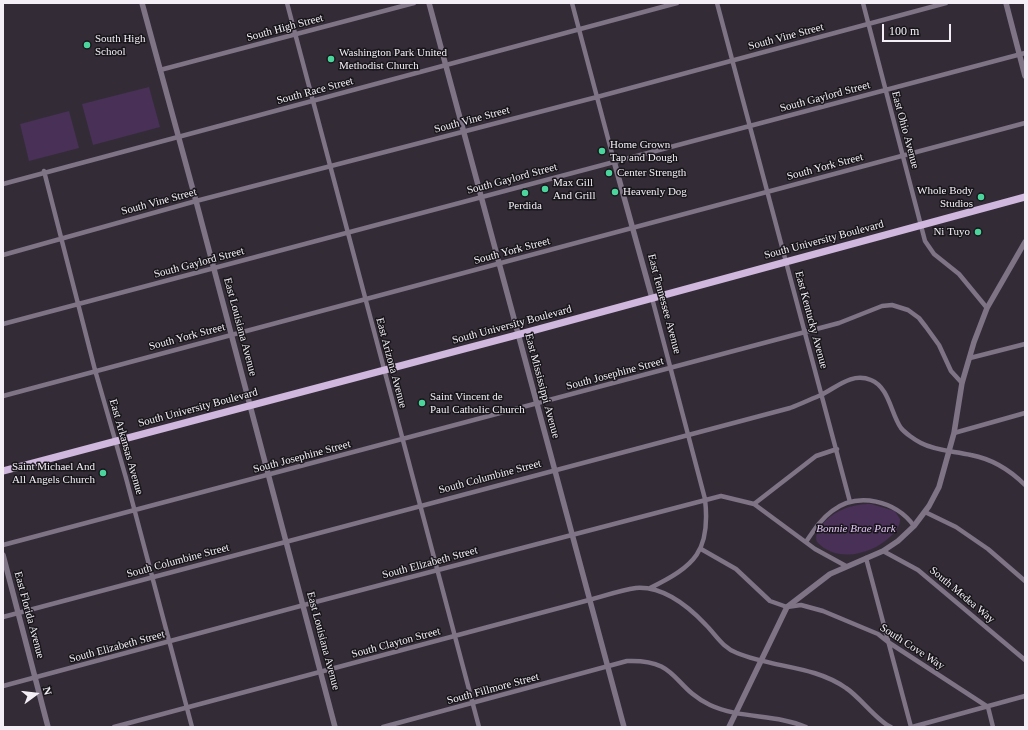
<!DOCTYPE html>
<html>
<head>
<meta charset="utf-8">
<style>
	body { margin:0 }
	#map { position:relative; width:1028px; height:730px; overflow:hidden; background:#332c37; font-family:Georgia,serif }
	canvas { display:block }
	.frame { position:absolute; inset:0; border:4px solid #f4eff7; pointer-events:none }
	.north { position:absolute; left:16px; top:674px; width:40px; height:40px; -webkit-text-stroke:3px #19161b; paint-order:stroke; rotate:75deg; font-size:11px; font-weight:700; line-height:16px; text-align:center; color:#f4eff7 }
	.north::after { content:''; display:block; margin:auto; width:14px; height:18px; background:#f4eff7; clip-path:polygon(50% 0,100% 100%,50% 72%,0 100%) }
	.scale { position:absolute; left:882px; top:24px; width:69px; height:18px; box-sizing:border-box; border:2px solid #f4eff7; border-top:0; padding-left:5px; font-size:12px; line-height:14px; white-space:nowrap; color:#f4eff7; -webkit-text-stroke:3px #19161b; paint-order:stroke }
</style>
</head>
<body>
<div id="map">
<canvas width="1028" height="730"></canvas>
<div class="frame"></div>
<div class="north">N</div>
<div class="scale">100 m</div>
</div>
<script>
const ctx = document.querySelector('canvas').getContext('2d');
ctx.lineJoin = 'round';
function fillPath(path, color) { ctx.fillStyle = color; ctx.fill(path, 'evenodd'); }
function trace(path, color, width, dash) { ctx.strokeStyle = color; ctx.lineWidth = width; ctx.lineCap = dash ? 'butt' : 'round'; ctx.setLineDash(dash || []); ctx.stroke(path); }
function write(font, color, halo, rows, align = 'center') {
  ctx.font = font + ' Georgia,serif'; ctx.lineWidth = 3; ctx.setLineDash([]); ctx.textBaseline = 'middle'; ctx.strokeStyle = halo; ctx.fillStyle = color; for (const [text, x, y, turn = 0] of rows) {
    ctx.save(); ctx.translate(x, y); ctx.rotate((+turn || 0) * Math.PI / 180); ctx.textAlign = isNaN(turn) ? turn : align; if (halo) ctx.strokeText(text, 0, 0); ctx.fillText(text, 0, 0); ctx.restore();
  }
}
fillPath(new Path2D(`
	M149 87 160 127 93 145 82 104Z
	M69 111 79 148 29 161 20 124Z
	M871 504 895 511 900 519C900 526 897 530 892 535 874 554 837 564 817 542 815 536 817 533 820 528 831 511 851 504 871 504Z`), '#483056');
trace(new Path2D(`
	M287 3 479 727
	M572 3 614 161
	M717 3 850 502
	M863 3 925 241 934 254 959 274 987 308
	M160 70 414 3
	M44 171 95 370 126 478 192 727
	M3 184 677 3
	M3 255 196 201 597 97 946 3
	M3 324 1025 53
	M970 358 1025 344
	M3 396 1025 123
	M954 433 1025 413
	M754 504 816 456 837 449
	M925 512 956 527 988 549 1025 581
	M806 542C814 530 821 519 832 511 858 491 896 501 914 526
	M3 545 839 323 882 306 892 305 908 310 919 318 926 327 939 345 951 371 962 383
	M701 549 736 569 770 601 787 607 801 605 823 611 878 634 888 642 988 707 993 727
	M883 551 918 570 1025 660
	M866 558 911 727
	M650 588C695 566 711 551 705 499L652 298
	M3 617 790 408C801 404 811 399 821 395 837 387 852 372 871 380 889 387 891 414 901 428 905 433 915 440 921 443 936 451 954 451 971 455 992 459 1010 470 1025 485
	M3 686 304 605 721 496 754 504 815 549 846 566
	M114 727 589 600C604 596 621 590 636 588 664 586 688 606 706 625 716 635 723 648 737 653 773 668 813 665 846 688 860 697 878 722 891 727
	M383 727 627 661C679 659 672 687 710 705 740 719 776 714 806 727
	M912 727 1025 696`), '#7f7386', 4.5);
trace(new Path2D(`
	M142 3 196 201 335 727
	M429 3 624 727
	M1006 3 1025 76
	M614 161 652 298
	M3 555 48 727
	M729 727 787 607 830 574 883 551 898 541 914 526 929 506 939 487 954 433 962 383 974 342 987 308 1025 242`), '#7f7386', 5.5);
trace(new Path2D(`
	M3 471 513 336 1025 197`), '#cfb7dd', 7);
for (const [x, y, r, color] of [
	[87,45,4,"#4bd49b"],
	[331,59,4,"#4bd49b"],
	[602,151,4,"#4bd49b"],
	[609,173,4,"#4bd49b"],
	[545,189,4,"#4bd49b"],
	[615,192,4,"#4bd49b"],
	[525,193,4,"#4bd49b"],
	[981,197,4,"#4bd49b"],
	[978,232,4,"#4bd49b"],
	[422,403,4,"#4bd49b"],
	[103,473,4,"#4bd49b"]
]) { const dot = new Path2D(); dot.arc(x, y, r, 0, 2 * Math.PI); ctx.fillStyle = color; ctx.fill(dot); trace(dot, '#19161b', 1.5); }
write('11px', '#f4eff7', '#19161b', [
	["South High Street",285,28,-15],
	["South Vine Street",786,37,-15],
	["South Race Street",315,91,-15],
	["South Gaylord Street",825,97,-15],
	["South Vine Street",472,120,-15],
	["East Ohio Avenue",905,130,75],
	["South York Street",825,167,-15],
	["South Gaylord Street",512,179,-15],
	["South Vine Street",159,202,-15],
	["South University Boulevard",824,240,-15],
	["South York Street",512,251,-15],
	["South Gaylord Street",199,263,-15],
	["East Tennessee Avenue",664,304,75],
	["East Kentucky Avenue",811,320,75],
	["South University Boulevard",512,325,-15],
	["East Louisiana Avenue",240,327,75],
	["South York Street",187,337,-15],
	["East Arizona Avenue",391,363,75],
	["South Josephine Street",615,374,-15],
	["East Mississippi Avenue",542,386,75],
	["South University Boulevard",198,408,-15],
	["East Arkansas Avenue",126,447,74],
	["South Josephine Street",302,457,-15],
	["South Columbine Street",490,477,-15],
	["South Columbine Street",178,561,-15],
	["South Elizabeth Street",430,563,-15],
	["South Medea Way",962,595,40],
	["East Florida Avenue",29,615,75],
	["East Louisiana Avenue",323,641,75],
	["South Clayton Street",396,643,-15],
	["South Elizabeth Street",117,647,-15],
	["South Cove Way",912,647,33],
	["South Fillmore Street",493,689,-15]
]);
write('11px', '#f4eff7', '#19161b', [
	["South High",95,39],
	["School",95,52],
	["Washington Park United",339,53],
	["Methodist Church",339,66],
	["Home Grown",610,145],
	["Tap and Dough",610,158],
	["Center Strength",617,173],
	["Max Gill",553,183],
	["And Grill",553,196],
	["Whole Body",973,191,"right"],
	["Studios",973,204,"right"],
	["Heavenly Dog",623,192],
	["Perdida",525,206,"center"],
	["Ni Tuyo",970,232,"right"],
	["Saint Vincent de",430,397],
	["Paul Catholic Church",430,410],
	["Saint Michael And",95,467,"right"],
	["All Angels Church",95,480,"right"]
], 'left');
write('italic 11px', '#e6c6fa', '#19161b', [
	["Bonnie Brae Park",856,529]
]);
</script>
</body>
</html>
